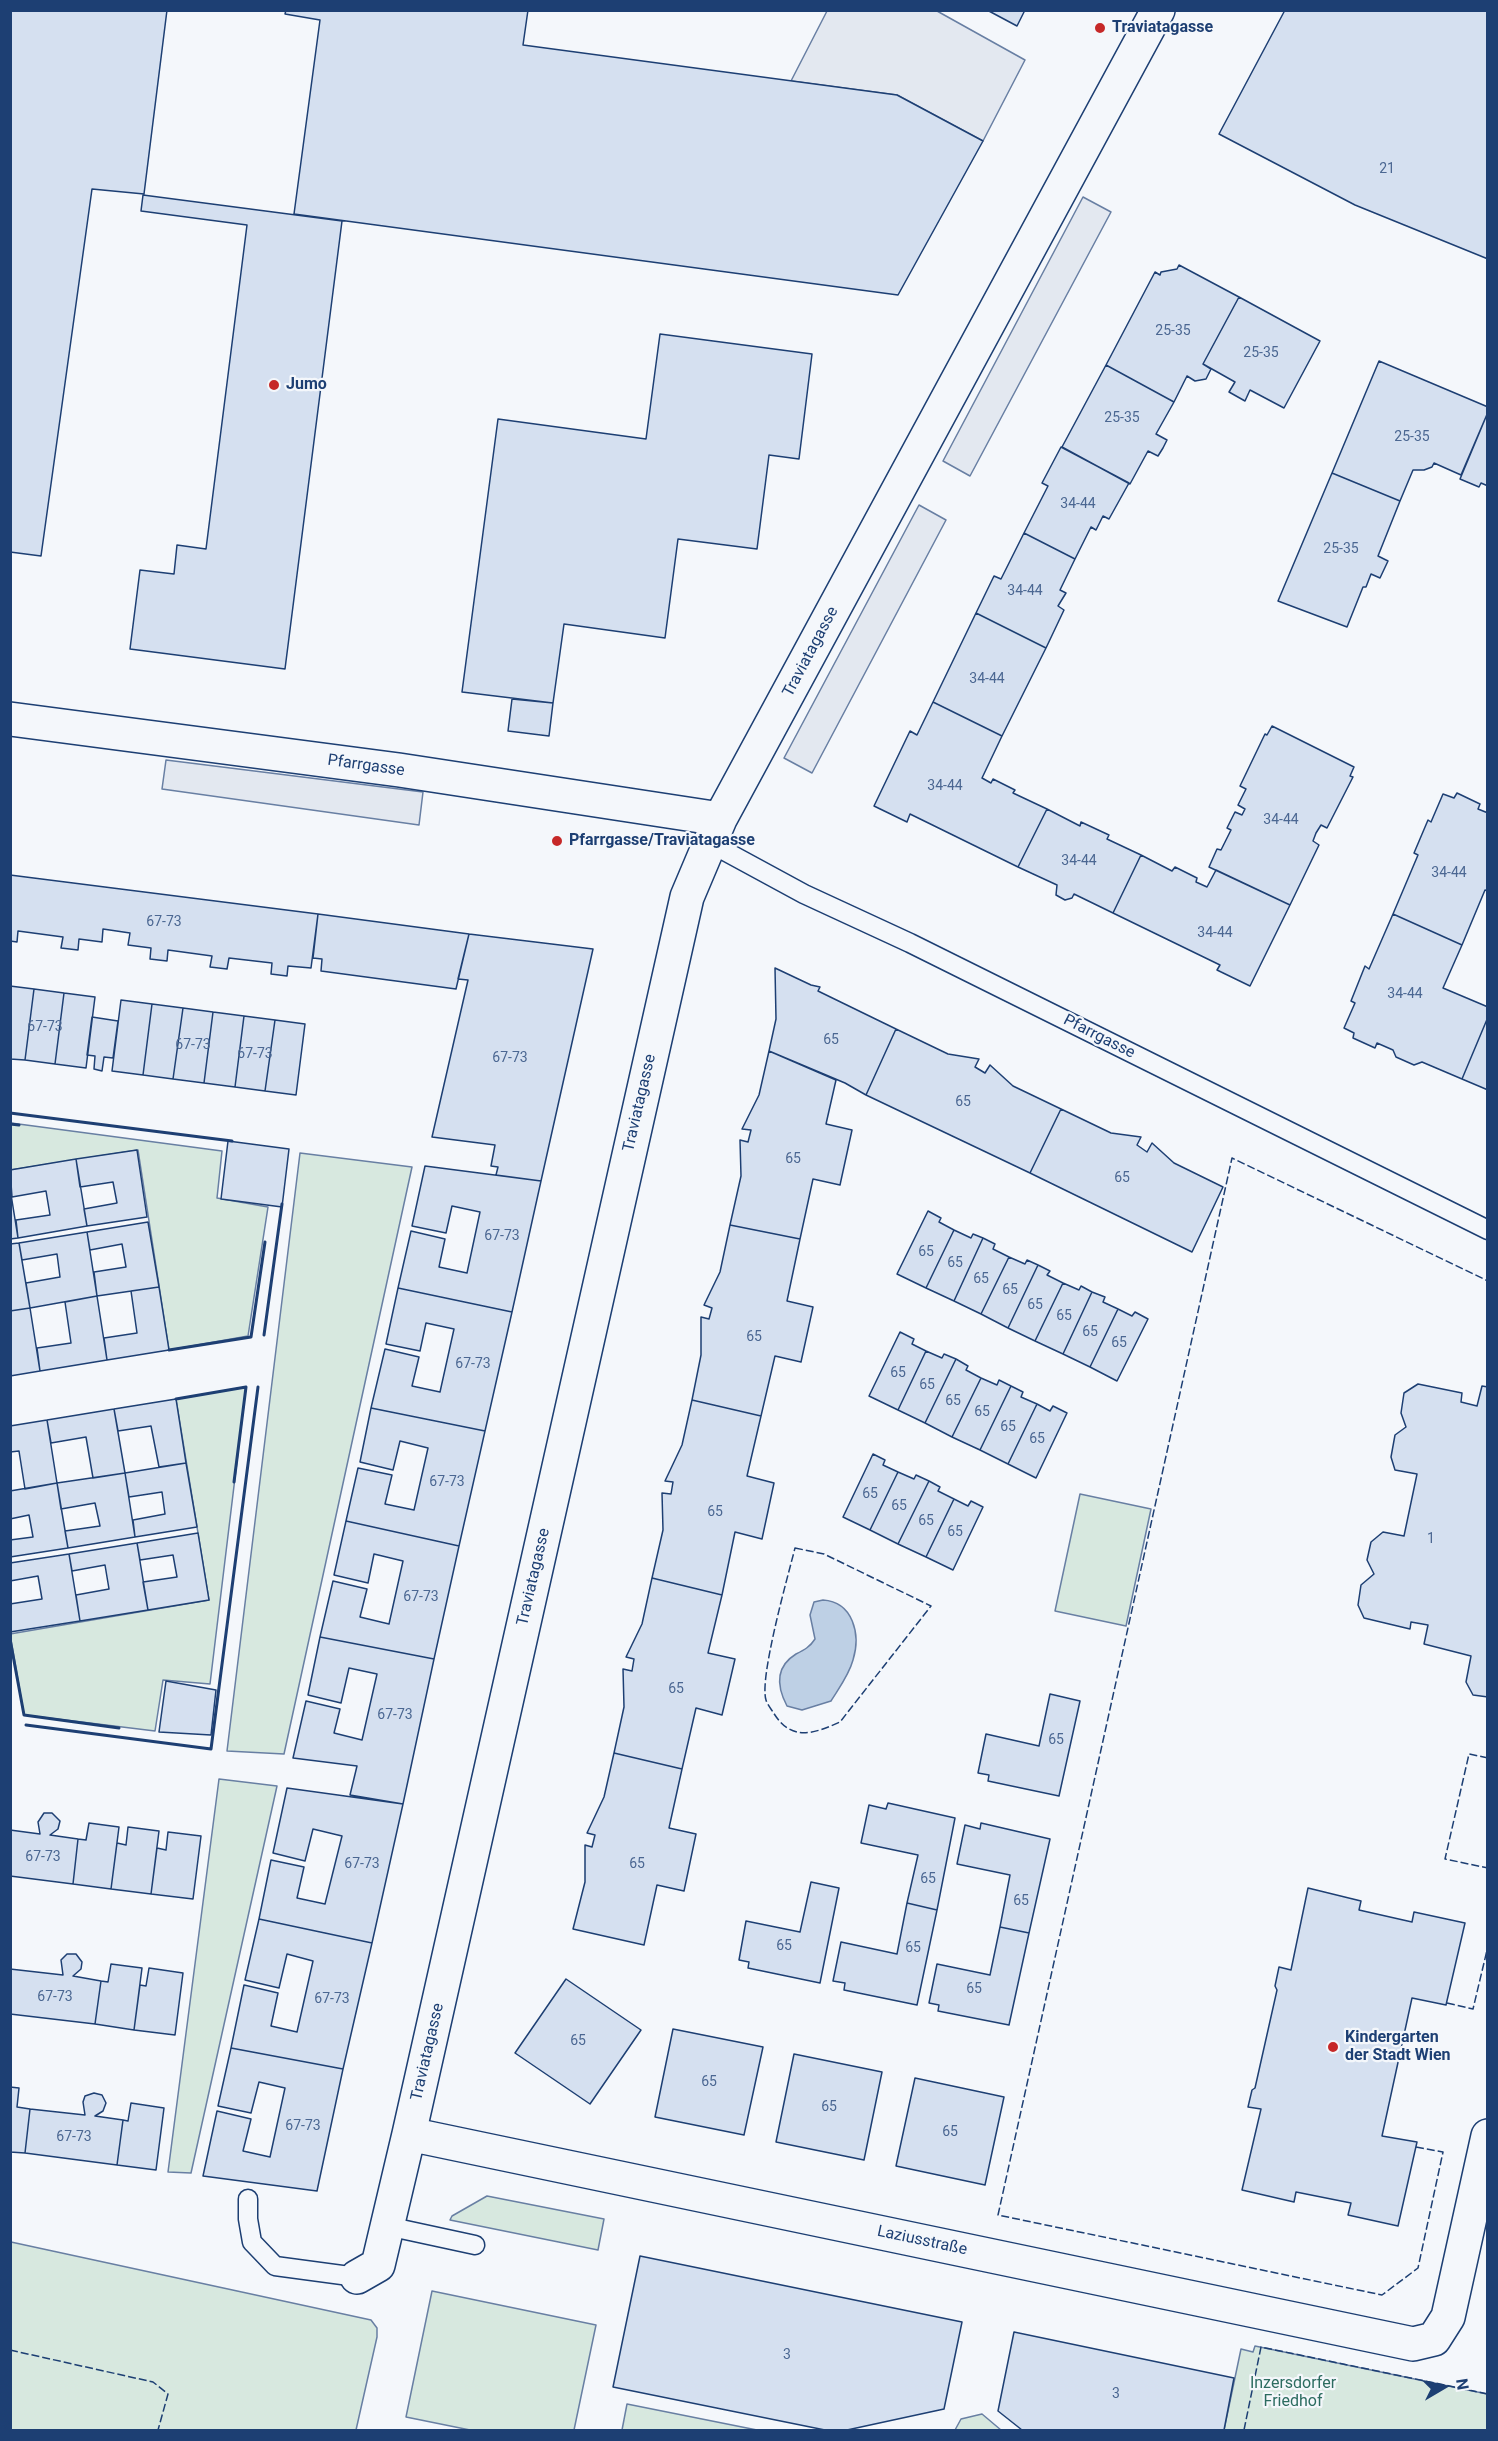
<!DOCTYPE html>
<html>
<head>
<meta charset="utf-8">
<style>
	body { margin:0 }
	#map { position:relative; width:1498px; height:2441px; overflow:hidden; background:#f4f7fb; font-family:Roboto,sans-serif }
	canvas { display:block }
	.frame { position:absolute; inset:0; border:12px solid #1d3f73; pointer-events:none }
	.north { position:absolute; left:1414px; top:2357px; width:60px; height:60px; -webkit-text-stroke:4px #f4f7fb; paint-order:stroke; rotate:81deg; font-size:16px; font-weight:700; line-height:24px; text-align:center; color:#1d3f73 }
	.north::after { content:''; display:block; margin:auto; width:21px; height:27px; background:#1d3f73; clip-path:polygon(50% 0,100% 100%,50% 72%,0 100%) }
</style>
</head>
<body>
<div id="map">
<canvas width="1498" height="2441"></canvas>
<div class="frame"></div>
<div class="north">N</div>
</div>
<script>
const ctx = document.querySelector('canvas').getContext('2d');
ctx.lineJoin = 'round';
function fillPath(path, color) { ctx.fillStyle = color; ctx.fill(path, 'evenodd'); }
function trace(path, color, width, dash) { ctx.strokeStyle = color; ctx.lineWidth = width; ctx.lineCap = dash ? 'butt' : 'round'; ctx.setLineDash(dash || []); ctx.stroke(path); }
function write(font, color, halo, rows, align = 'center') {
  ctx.font = font + ' Roboto,sans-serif'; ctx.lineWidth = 4.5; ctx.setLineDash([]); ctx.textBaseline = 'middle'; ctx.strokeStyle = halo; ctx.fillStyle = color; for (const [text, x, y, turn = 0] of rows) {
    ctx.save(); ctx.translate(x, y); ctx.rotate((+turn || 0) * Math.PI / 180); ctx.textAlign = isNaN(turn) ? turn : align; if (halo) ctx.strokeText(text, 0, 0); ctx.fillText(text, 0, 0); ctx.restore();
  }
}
const green = new Path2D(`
	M11 1123 222 1151 217 1198 268 1207 248 1336 169 1350 138 1150 11 1170Z
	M300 1153 412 1167 284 1754 227 1751Z
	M246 1387 210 1684 163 1680 155 1731 24 1715 10 1634 209 1600 176 1399Z
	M1080 1494 1151 1509 1126 1626 1055 1611Z
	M219 1779 277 1786 191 2173 168 2172Z
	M487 2196 604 2219 598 2250 450 2220 452 2216Z
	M11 2242 371 2320 377 2328V2337L356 2430H11Z
	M432 2291 596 2325 574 2430H470L406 2417Z
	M1255 2346 1487 2394V2430H1224L1241 2349 1253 2352Z
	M627 2404 757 2430H622Z
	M982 2414 1001 2430H955L961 2419Z`);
fillPath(green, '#d7e8df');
trace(green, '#687fa3', 1.5);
const parking = new Path2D(`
	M827 11H937L1025 60 983 141 897 95 791 81Z
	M1083 197 1111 212 970 476 943 461Z
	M919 505 946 520 812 773 784 758Z
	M166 760 423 792 419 825 162 789Z`);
fillPath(parking, '#e3e8f0');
trace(parking, '#687fa3', 1.5);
const water = new Path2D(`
	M823 1600C853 1602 861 1634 853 1660 849 1675 839 1688 831 1701L802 1710 787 1706C777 1687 775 1667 796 1654 804 1650 810 1647 815 1639L810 1615 814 1602Z`);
fillPath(water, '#bed0e5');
trace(water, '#687fa3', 1.5);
const building = new Path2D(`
	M10 10H167L144 194 92 189 41 556 10 552Z
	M286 10H528L523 45 897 95 983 141 898 295 294 214 320 20 285 14Z
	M987 10H1025L1017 26Z
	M1285 10H1488V259L1355 205 1219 134Z
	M143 195 342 221 285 669 130 649 140 570 174 574 177 545 206 549 247 225 141 211Z
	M1179 265 1239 297 1203 364 1211 369 1206 379 1195 381 1187 376 1174 402 1106 365 1155 272 1160 275 1161 272 1177 269Z
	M1239 297 1320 341 1284 408 1250 390 1245 401 1229 392 1235 382 1203 364Z
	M660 334 812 354 799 459 769 455 757 549 678 539 665 638 564 624 553 703 462 692 498 419 646 439Z
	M1379 361 1488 407V412L1461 475 1434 463 1432 467 1424 470H1413L1400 501 1332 473Z
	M1106 365 1174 402 1156 434 1167 440 1163 448 1158 456 1148 451 1130 484 1062 447Z
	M1488 412V486L1481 483 1479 487 1460 479Z
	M1061 447 1129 483 1109 519 1103 516 1096 530 1091 527 1075 559 1024 533 1048 486 1042 483Z
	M1332 473 1400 501 1378 556 1388 561 1380 578 1371 574 1366 587H1363L1347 627 1278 601Z
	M1024 533 1075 559 1060 590 1066 593 1058 606 1064 610 1046 648 976 613 994 576 1001 579Z
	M976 613 1046 648 1002 736 933 702Z
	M512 699 553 703 549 736 508 731Z
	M933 702 1002 736 982 778 991 783 993 779 1015 790 1013 793 1047 809 1018 867 910 814 907 822 874 806 910 731 917 735Z
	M1272 726 1354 767 1350 776 1353 777 1327 828 1321 825 1316 833 1313 841 1319 845 1290 905 1209 867 1217 849 1221 850 1231 830 1227 828 1235 812 1242 815 1245 809 1238 805 1246 789 1240 786 1265 734 1267 735Z
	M1457 793 1480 804 1478 809 1488 813V891L1485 890 1462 945 1393 914 1418 855 1414 853 1428 820 1431 822 1443 794 1454 798Z
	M1047 809 1080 826 1081 822 1109 835 1107 839 1141 855 1113 913 1074 894 1072 898 1065 900 1056 895 1057 885 1018 867Z
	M1141 855 1172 871 1175 867 1197 878 1196 882 1207 887 1216 870 1290 905 1250 986 1217 970 1220 965 1113 913Z
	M10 875 318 914 311 968 288 966 287 976 271 974 272 963 229 958 227 969 210 967 212 956 168 950 167 961 150 959 151 948 128 945 130 933 103 929 102 942 79 939 78 950 61 948 63 937 18 931 17 942 10 941Z
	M318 914 469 934 456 989 321 971 322 959 313 958Z
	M1393 914 1462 945 1443 988 1488 1007V1017L1462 1079 1422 1062 1414 1065 1396 1057 1393 1050 1377 1043 1375 1048 1353 1038 1354 1033 1344 1028 1355 1003 1351 1001 1365 966 1369 969Z
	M469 934 593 949 541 1181 496 1175 498 1167 491 1166 495 1145 432 1137 468 980 458 979Z
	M775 968 811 985 820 987 818 991 896 1029 866 1095 845 1083 769 1051 776 1019Z
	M10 986 34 989 25 1060 10 1059Z
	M34 989 64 993 55 1064 25 1060Z
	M64 993 95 997 86 1068 55 1064Z
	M121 1000 152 1004 143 1075 112 1071Z
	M152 1004 183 1008 173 1079 143 1075Z
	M183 1008 213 1012 204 1083 173 1079Z
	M213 1012 244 1016 235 1087 204 1083Z
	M244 1016 275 1020 265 1091 235 1087Z
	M92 1017 118 1021 113 1058 104 1057 102 1071 94 1069 95 1056 87 1055Z
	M1488 1017V1090L1462 1079Z
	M275 1020 305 1024 296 1095 265 1091Z
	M896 1029 948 1054 979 1059 975 1067 985 1073 990 1065 1013 1086 1061 1109 1030 1173 866 1095Z
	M769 1051 836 1080 826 1124 852 1130 840 1185 813 1179 800 1239 730 1225 741 1176 740 1140 748 1142 751 1130 742 1129 759 1095Z
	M1061 1109 1111 1133 1141 1137 1137 1145 1147 1152 1152 1143 1174 1163 1223 1187 1192 1252 1030 1173Z
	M228 1141 289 1149 282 1207 221 1199Z
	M137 1150 147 1217 87 1226 84 1209 117 1203 113 1182 80 1187 76 1159Z
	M76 1159 87 1226 18 1238 16 1220 50 1215 46 1191 12 1197 10 1170Z
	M425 1166 541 1181 512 1312 398 1288 411 1231 445 1239 439 1267 467 1273 480 1212 452 1206 446 1233 412 1226Z
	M10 1188 18 1238 10 1239Z
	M928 1211 941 1218 939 1222 954 1230 926 1288 897 1274Z
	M148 1222 159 1287 97 1296 94 1272 126 1267 122 1244 90 1250 87 1232Z
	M730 1225 800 1239 787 1301 813 1307 801 1362 775 1356 761 1416 692 1400 701 1355V1317L709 1319 712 1308 704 1305 720 1272Z
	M954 1230 971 1238 973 1234 983 1238 954 1301 926 1288Z
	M87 1232 97 1296 30 1308 26 1283 60 1277 57 1254 22 1260 19 1243Z
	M983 1238 995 1244 993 1249 1009 1257 981 1314 954 1301Z
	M19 1243 30 1308 10 1311V1244Z
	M1009 1257 1025 1264 1027 1260 1038 1265 1008 1328 981 1314Z
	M1038 1265 1050 1271 1047 1275 1063 1283 1035 1341 1008 1328Z
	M1063 1283 1079 1290 1081 1286 1092 1292 1063 1354 1035 1341Z
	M159 1287 169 1350 107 1360 104 1338 137 1333 131 1291Z
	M398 1288 512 1312 485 1431 371 1408 385 1349 419 1357 412 1386 440 1392 454 1329 426 1323 420 1351 386 1344Z
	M1092 1292 1105 1297 1103 1302 1118 1309 1090 1367 1063 1354Z
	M97 1296 107 1360 40 1371 37 1348 71 1343 65 1302Z
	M30 1308 40 1371 10 1376V1311Z
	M1118 1309 1132 1316 1135 1312 1148 1319 1117 1381 1090 1367Z
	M900 1332 914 1339 912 1344 926 1351 898 1410 869 1396Z
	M926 1351 942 1358 944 1354 956 1359 925 1423 898 1410Z
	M956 1359 968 1366 966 1370 981 1378 952 1437 925 1423Z
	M981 1378 997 1385 999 1380 1011 1386 980 1450 952 1437Z
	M1418 1384 1462 1393 1461 1402 1477 1406 1482 1386 1488 1387V1697L1473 1695 1466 1682 1471 1656 1424 1644 1428 1625 1411 1622 1410 1629 1364 1618 1358 1605 1361 1585 1374 1574 1367 1560 1371 1542 1383 1532 1404 1536 1417 1474 1395 1470 1391 1457 1395 1435 1406 1427 1401 1413 1404 1393Z
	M1011 1386 1023 1392 1021 1397 1037 1404 1008 1464 980 1450Z
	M176 1399 186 1463 159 1467 151 1426 118 1431 114 1409Z
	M692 1400 761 1416 747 1476 774 1483 762 1539 735 1532 722 1595 652 1578 663 1530 662 1493 671 1494 673 1482 665 1481 682 1445Z
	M1037 1404 1050 1411 1053 1406 1067 1413 1036 1478 1008 1464Z
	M371 1408 485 1431 459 1546 346 1521 358 1468 392 1475 385 1504 414 1510 428 1448 400 1441 393 1470 360 1462Z
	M114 1409 125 1473 93 1478 86 1437 51 1443 47 1420Z
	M47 1420 57 1483 25 1489 19 1451 10 1452V1426Z
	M873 1454 885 1460 883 1465 898 1472 870 1530 843 1517Z
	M186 1463 197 1527 135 1537 133 1520 165 1514 162 1492 129 1497 125 1473Z
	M898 1472 914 1479 916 1475 929 1481 898 1544 870 1530Z
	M125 1473 135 1537 68 1548 65 1531 100 1526 95 1503 61 1509 57 1483Z
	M929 1481 940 1487 938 1491 954 1499 926 1557 898 1544Z
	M57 1483 68 1548 10 1557V1540L33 1537 29 1515 10 1519V1491Z
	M954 1499 968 1506 971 1501 983 1507 953 1570 926 1557Z
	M346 1521 459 1546 434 1659 320 1637 333 1581 367 1589 360 1617 389 1624 403 1561 374 1554 368 1583 334 1575Z
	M198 1533 209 1600 148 1610 143 1582 177 1577 173 1555 140 1560 137 1543Z
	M137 1543 148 1610 80 1621 76 1595 109 1589 105 1565 72 1571 69 1554Z
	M69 1554 80 1621 10 1632V1604L42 1599 38 1576 10 1581V1563Z
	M652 1578 722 1595 708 1653 735 1659 722 1715 696 1708 682 1769 614 1753 624 1707 623 1669 632 1671 634 1659 626 1657 642 1624Z
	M320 1637 434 1659 403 1804 350 1795 357 1766 293 1758 306 1701 340 1709 334 1733 362 1740 377 1674 349 1668 341 1703 308 1695Z
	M166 1681 216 1690 211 1735 159 1732Z
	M1050 1694 1080 1701 1059 1796 988 1781 989 1775 978 1773 986 1734 1039 1746Z
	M614 1753 682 1769 669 1828 696 1834 684 1891 657 1885 644 1945 573 1929 585 1882V1845L592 1847 595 1835 587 1833 604 1797Z
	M287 1788 403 1804 372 1943 259 1919 271 1860 304 1867 297 1898 325 1904 342 1836 313 1829 305 1861 273 1853Z
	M888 1803 955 1818 937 1910 907 1903 918 1855 861 1843 869 1805 886 1809Z
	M44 1813H52L60 1821 58 1829 50 1835 78 1839 73 1884 10 1876V1830L40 1834 38 1822Z
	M89 1823 119 1827 111 1889 73 1884 78 1839 86 1840Z
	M981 1823 1050 1839 1029 1933 1000 1927 1010 1875 957 1864 965 1825 980 1829Z
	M128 1827 159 1831 151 1894 111 1889 117 1843 126 1845Z
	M168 1832 201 1836 193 1899 151 1894 157 1848 166 1850Z
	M811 1882 839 1888 820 1983 748 1968 749 1962 739 1960 746 1921 800 1932Z
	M1308 1888 1361 1901 1359 1910 1412 1922 1414 1912 1465 1923 1446 2005 1412 1998 1382 2136 1417 2142 1398 2226 1348 2215 1351 2203 1296 2192 1294 2202 1242 2190 1261 2109 1248 2107 1252 2090 1255 2088 1277 1990 1275 1986 1279 1967 1291 1970Z
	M907 1903 937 1910 917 2005 844 1990 845 1983 833 1981 841 1942 897 1954Z
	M259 1919 372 1943 343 2069 231 2048 244 1985 278 1993 271 2026 297 2032 313 1961 287 1954 279 1988 245 1980Z
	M1000 1927 1029 1933 1009 2025 938 2011 939 2005 929 2003 937 1964 990 1975Z
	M67 1954H76L82 1962 81 1969 73 1976 101 1981 95 2024 10 2014V1969L63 1975 61 1960Z
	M111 1964 142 1968 134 2030 95 2024 101 1981 108 1982Z
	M149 1968 183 1973 175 2035 134 2030 140 1985 146 1986Z
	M566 1979 641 2030 590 2104 515 2053Z
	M673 2029 763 2047 744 2135 655 2117Z
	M231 2048 343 2069 317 2191 203 2176 217 2111 251 2119 243 2151 270 2157 285 2088 259 2082 251 2113 218 2106Z
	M794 2054 882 2072 864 2160 776 2142Z
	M915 2078 1004 2097 985 2185 896 2166Z
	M10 2087 19 2088 17 2107 30 2109 25 2153 10 2152Z
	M94 2093 102 2095 106 2103 103 2111 95 2116 123 2120 117 2165 25 2153 30 2109 85 2115 83 2102 85 2096Z
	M131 2103 164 2108 156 2170 117 2165 123 2120 128 2121Z
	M640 2256 962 2322 944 2409 847 2430H825L613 2387Z
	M1014 2332 1234 2378 1224 2430H1022L998 2411Z`);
fillPath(building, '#d5e0f0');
trace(building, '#1d3f73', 1.5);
const lane = new Path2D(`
	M710 843 804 894 910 943 1488 1230
	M248 2199V2219L252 2242 275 2266 357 2277
	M387 2226 475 2245`);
const street = new Path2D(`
	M10 719 399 770 720 819
	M409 2134 1413 2344 1434 2339 1448 2317 1488 2136
	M357 2277 378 2265 409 2134 687 897 720 819 1158 10`);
trace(lane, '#1d3f73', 21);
trace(street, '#1d3f73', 36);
trace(lane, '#f4f7fb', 18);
trace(street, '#f4f7fb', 33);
trace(new Path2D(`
	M795 1548 824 1554 931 1606 840 1722C813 1734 791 1742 773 1712 771 1709 767 1704 766 1700 759 1678 788 1576 795 1548Z
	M1488 1758 1469 1754 1445 1859 1488 1868
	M1447 2003 1473 2009 1488 1946
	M1416 2147 1443 2152 1418 2268 1382 2295 998 2215 1232 1158 1488 1281
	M10 2350 153 2382 168 2394 158 2430
	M1244 2430 1261 2347 1488 2394`), '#1d3f73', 1.5, [8, 3]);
trace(new Path2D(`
	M10 1113 232 1141
	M10 1124 19 1125
	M264 1335 282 1204
	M169 1350 251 1337 265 1242
	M176 1399 246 1387 234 1482
	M10 1639 24 1715 119 1728
	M26 1725 211 1749 258 1387`), '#1d3f73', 3);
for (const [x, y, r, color] of [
	[1100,28,6,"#c62828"],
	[274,385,6,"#c62828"],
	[557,841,6,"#c62828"],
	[1333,2047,6,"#c62828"]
]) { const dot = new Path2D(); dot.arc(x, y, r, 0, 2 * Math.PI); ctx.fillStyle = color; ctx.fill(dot); trace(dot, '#f4f7fb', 2); }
write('14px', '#4b6792', null, [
	["21",1387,169],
	["25-35",1173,331],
	["25-35",1261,353],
	["25-35",1122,418],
	["25-35",1412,437],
	["34-44",1078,504],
	["25-35",1341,549],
	["34-44",1025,591],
	["34-44",987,679],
	["34-44",945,786],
	["34-44",1281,820],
	["34-44",1079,861],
	["34-44",1449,873],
	["67-73",164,922],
	["34-44",1215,933],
	["34-44",1405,994],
	["67-73",45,1027],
	["65",831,1040],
	["67-73",193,1045],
	["67-73",255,1054],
	["67-73",510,1058],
	["65",963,1102],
	["65",793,1159],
	["65",1122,1178],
	["67-73",502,1236],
	["65",926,1252],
	["65",955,1263],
	["65",981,1279],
	["65",1010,1290],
	["65",1035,1305],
	["65",1064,1316],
	["65",1090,1332],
	["65",754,1337],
	["65",1119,1343],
	["67-73",473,1364],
	["65",898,1373],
	["65",927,1385],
	["65",953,1401],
	["65",982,1412],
	["65",1008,1427],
	["65",1037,1439],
	["67-73",447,1482],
	["65",870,1494],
	["65",899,1506],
	["65",715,1512],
	["65",926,1521],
	["65",955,1532],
	["1",1431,1539],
	["67-73",421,1597],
	["65",676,1689],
	["67-73",395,1715],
	["65",1056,1740],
	["67-73",43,1857],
	["67-73",362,1864],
	["65",637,1864],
	["65",928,1879],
	["65",1021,1901],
	["65",784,1946],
	["65",913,1948],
	["65",974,1989],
	["67-73",55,1997],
	["67-73",332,1999],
	["65",578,2041],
	["65",709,2082],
	["65",829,2107],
	["67-73",303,2126],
	["65",950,2132],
	["67-73",74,2137],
	["3",787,2355],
	["3",1116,2394]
]);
write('bold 16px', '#1d3f73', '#f4f7fb', [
	["Traviatagasse",1112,28],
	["Jumo",286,385],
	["Pfarrgasse/Traviatagasse",569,841],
	["Kindergarten",1345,2038],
	["der Stadt Wien",1345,2056]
], 'left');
write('16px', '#1d3f73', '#f4f7fb', [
	["Traviatagasse",811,652,-62],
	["Pfarrgasse",366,766,8],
	["Pfarrgasse",1099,1037,27],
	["Traviatagasse",640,1103,-77],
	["Traviatagasse",534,1577,-77],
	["Traviatagasse",428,2052,-77],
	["Laziusstraße",922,2241,12]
]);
write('16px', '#2c6c60', '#f4f7fb', [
	["Inzersdorfer",1293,2384],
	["Friedhof",1293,2402]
]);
</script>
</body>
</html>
